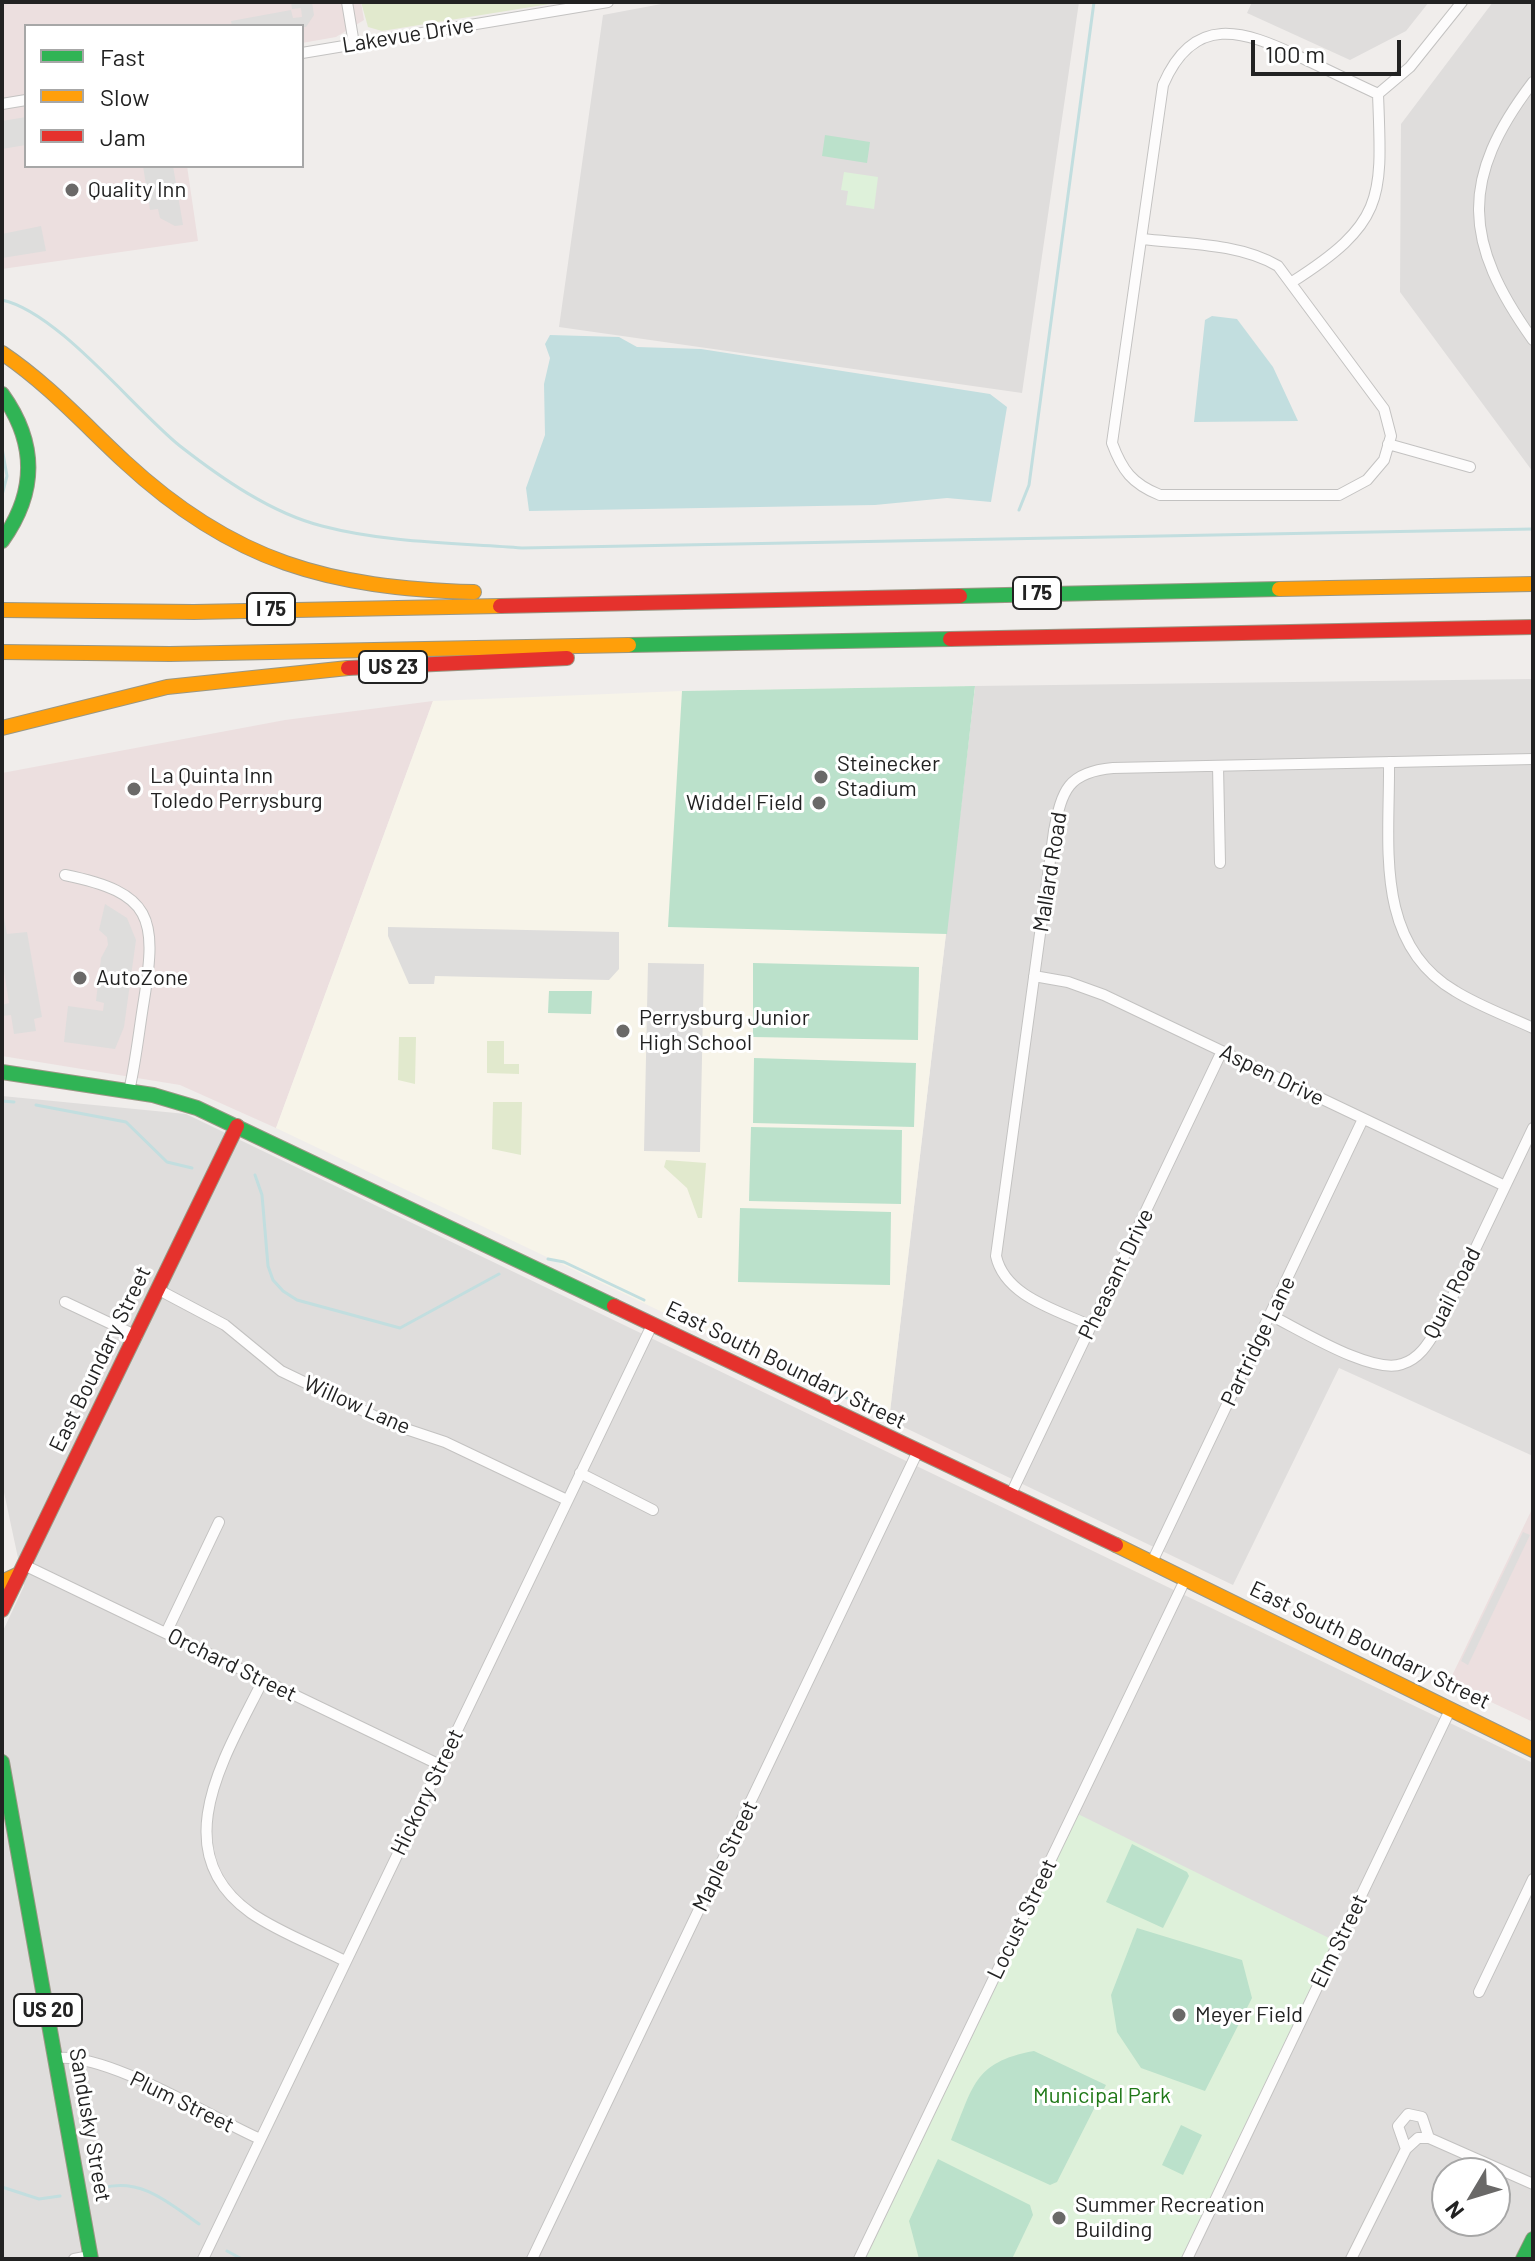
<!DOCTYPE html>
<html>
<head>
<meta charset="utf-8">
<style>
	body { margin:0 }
	#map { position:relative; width:1535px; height:2261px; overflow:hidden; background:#f0edeb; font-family:Barlow,sans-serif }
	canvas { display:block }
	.frame { position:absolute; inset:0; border:4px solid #222; pointer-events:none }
	.legend { position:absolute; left:24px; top:24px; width:280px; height:144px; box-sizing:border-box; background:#fff; border:2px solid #a7a7a7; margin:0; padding:10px 14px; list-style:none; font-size:24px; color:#222 }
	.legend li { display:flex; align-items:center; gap:16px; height:40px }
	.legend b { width:40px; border:2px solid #a7a7a7 }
	.north { position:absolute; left:1431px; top:2157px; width:80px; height:80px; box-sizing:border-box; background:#fff; border:2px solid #a7a7a7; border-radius:50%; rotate:232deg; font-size:22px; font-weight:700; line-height:32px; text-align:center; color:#222 }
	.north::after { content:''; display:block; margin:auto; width:28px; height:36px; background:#6a6968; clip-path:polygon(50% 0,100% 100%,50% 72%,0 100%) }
	.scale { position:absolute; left:1251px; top:40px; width:150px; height:36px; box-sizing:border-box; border:4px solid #222; border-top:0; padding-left:10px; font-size:24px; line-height:28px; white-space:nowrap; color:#222; -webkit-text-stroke:6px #fff; paint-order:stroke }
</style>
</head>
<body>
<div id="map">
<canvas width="1535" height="2261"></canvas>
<div class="frame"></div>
<ul class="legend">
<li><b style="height:10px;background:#30b455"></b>Fast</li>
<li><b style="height:10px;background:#ff9f0a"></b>Slow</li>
<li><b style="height:10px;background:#e5322d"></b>Jam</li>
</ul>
<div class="north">N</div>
<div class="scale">100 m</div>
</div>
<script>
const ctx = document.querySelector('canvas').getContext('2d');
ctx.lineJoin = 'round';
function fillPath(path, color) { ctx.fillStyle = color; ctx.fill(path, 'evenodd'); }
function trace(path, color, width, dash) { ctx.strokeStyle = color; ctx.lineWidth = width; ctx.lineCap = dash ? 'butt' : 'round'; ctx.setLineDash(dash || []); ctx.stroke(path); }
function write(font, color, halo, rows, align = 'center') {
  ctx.font = font + ' Barlow,sans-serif'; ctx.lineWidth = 6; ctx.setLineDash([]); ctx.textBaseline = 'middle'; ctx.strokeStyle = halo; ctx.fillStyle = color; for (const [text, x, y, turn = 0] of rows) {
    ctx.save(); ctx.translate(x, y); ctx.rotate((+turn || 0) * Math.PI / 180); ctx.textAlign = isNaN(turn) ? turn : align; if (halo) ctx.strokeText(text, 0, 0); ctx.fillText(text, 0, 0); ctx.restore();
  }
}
fillPath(new Path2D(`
	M672 2H1079L1022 393 559 327 603 15Z
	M1252 2H1429L1406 31 1350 60 1247 13Z
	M1493 2H1533V472L1400 292 1401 124Z
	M1533 679V1456L1339 1368 1233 1585 889 1420 975 686Z
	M2 1096 186 1114 1533 1763V2259H2V1633L24 1586 2 1483ZM1447 2173H1495V2221H1447Z`), '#dfdddc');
fillPath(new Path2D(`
	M2 2H361L364 20 336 37 302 43V26H26V166H187L198 241 2 269Z
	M433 701 276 1128 180 1085 2 1056V773L285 720Z
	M1533 1507V1722L1449 1682Z`), '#ecdfdf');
fillPath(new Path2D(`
	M975 686 889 1420 276 1128 433 701 682 691Z`), '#f7f4e9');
fillPath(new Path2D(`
	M291 2H312L314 15 306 27 232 26 231 21 291 10 293 18 302 17 301 8 292 9Z
	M26 117V145L2 149V121Z
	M143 166H173L183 225 175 226 160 218 158 209 150 210Z
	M41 226 46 251 2 258V234Z
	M105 904 127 918 136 940 124 1027 115 1049 64 1042 68 1006 103 1011 104 1003 96 1001 101 958 108 945 107 937 99 930Z
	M3 913 7 934 27 932 42 1017 34 1019 36 1031 14 1034 11 1015 2 1016V1005L9 1003 2 959Z
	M388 927 619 932V969L609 980 435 976 434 984H409L388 936Z
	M648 963 704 964 700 1152 644 1151Z
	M1523 1532 1530 1535 1468 1665 1461 1661Z`), '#dedddc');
fillPath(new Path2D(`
	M361 2H562L382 31 368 27Z
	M399 1037H416L415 1084 398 1080Z
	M487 1041H504V1064H519V1074L487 1073Z
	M493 1102H522L521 1155 492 1149Z
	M666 1160 706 1163 702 1218H698L687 1188 664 1167Z`), '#e1e9cd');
fillPath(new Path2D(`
	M844 172 878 177 874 209 846 205 848 191 841 190Z
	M1078 1814 1333 1940 1183 2259H865Z`), '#def1da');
fillPath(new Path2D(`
	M825 135 870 142 867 163 822 156Z
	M975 686 947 934 668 927 682 691Z
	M753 963 919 967 918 1040 753 1037Z
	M549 991H592L591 1014 548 1013Z
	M754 1058 916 1063 914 1127 753 1123Z
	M751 1127 902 1130 901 1204 749 1201Z
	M740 1208 891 1212 890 1285 738 1282Z
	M1132 1844 1187 1872 1189 1876 1163 1928 1106 1902Z
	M1137 1928 1242 1960 1252 1998 1205 2091 1141 2068 1117 2032 1111 1995Z
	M1034 2051 1106 2085 1057 2182 1050 2185 951 2140C973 2089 972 2062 1034 2051Z
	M1181 2125 1202 2135 1183 2175 1162 2165Z
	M938 2159 1030 2205 1033 2215 1012 2259H919L909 2221Z`), '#bbe1cb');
fillPath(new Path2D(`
	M1212 316 1237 319 1273 367 1298 421 1194 422 1205 320Z
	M550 335 619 337 637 347 701 349 990 394 1007 407 991 502 947 498 875 505 529 511 526 488 545 435 544 384 550 358 545 344Z`), '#c2dedf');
trace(new Path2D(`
	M2 300C58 312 133 408 180 446 221 478 271 513 322 526 387 543 456 543 522 548L1533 529
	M2 448 7 476 2 495
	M1019 510 1029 485 1094 2
	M2 1101 14 1102
	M36 1105 126 1122 167 1162 192 1168
	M255 1175 262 1195 268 1266 273 1280 283 1291 297 1300 400 1328 499 1274
	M548 1259 564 1262 644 1300
	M770 1360 879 1414
	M2 2187 39 2199 60 2196
	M102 2188C141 2177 169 2203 199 2224
	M227 2251 242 2259`), '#c2dedf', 3);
const street = new Path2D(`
	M347 2 354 44
	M302 53 608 2
	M1533 82C1459 179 1463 242 1533 340
	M1378 94 1410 67 1462 2
	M2 104 26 100
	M1142 239C1186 244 1239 243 1278 266L1384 409 1391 436 1384 460 1367 480 1339 495H1160C1132 484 1122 470 1112 443L1163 85C1194 13 1243 30 1300 57 1326 69 1352 82 1378 94
	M1292 282C1386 222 1382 198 1378 94
	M1388 444 1470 467
	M1389 762C1390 843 1373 943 1455 991 1479 1006 1507 1016 1533 1028
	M1218 766 1220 863
	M65 875C153 893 157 918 144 1000 139 1030 136 1061 129 1091
	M1034 976 1068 982 1104 995 1505 1186
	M159 1290 225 1325 281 1371 391 1424 445 1442 567 1500
	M65 1302 137 1336
	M1270 1315C1299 1329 1372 1375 1402 1364 1419 1359 1428 1344 1437 1329L1533 1128
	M1091 1326C1058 1310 1005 1297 996 1256L1054 831C1062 790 1068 772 1113 768L1533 759
	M580 1473 653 1510
	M1010 1496 1222 1051
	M1152 1562 1363 1119
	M24 1565 440 1765
	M166 1633 219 1522
	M263 1680C228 1752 162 1850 251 1913 280 1933 314 1945 345 1961
	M1479 1992 1533 1879
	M57 2058C108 2053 210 2117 260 2139
	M1406 2149 1418 2138H1429
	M74 2259 90 2256
	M203 2259 652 1325
	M532 2259 917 1453
	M859 2259 1186 1578
	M1187 2259 1450 1710
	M1351 2259 1406 2149 1398 2126 1408 2114 1422 2117 1429 2138 1533 2184`);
const fast = new Path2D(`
	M2 394C37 443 37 492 2 541
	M960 596 1279 589
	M629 645 950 639
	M2 1072 153 1095 197 1108 614 1306
	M2 1762 91 2259
	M1523 2259 1533 2239`);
const slow = new Path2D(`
	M2 353C48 384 84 424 125 462 233 562 329 588 474 592
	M1279 589 1533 584
	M2 610 194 612 500 606
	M2 652 170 654 629 645
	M2 728 167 687 348 668
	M1116 1545 1533 1750
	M2 1582 19 1574`);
const jam = new Path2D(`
	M500 606 960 596
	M950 639 1533 627
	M348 668 567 658
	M614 1306 1116 1545
	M2 1610 237 1126`);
trace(street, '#c3c2c1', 12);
trace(fast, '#999784', 16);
trace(slow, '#999784', 16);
trace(jam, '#999784', 16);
trace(street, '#fdfcfc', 10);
trace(fast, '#30b455', 14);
trace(slow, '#ff9f0a', 14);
trace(jam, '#e5322d', 14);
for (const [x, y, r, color] of [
	[72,190,8,"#6a6968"],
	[821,777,8,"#6a6968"],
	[134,789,8,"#6a6968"],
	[819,803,8,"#6a6968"],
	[80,978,8,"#6a6968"],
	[623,1031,8,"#6a6968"],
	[1179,2015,8,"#6a6968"],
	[1059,2218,8,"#6a6968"]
]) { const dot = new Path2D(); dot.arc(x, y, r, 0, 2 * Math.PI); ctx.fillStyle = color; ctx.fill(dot); trace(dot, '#fff', 3); }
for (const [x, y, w] of [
	[1037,593,48],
	[271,609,48],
	[393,667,68],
	[48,2010,68]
]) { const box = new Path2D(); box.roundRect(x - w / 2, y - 16, w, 32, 6); ctx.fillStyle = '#fff'; ctx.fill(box); trace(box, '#222', 2); }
write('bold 20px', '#222', null, [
	["I 75",1037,593],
	["I 75",271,609],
	["US 23",393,667],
	["US 20",48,2010]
]);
write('22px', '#222', '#fff', [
	["Lakevue Drive",408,35,-9],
	["Mallard Road",1050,872,-81],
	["Aspen Drive",1272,1075,26],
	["Pheasant Drive",1116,1274,-64],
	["Quail Road",1452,1293,-63],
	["Partridge Lane",1258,1341,-64],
	["East Boundary Street",100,1359,-64],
	["East South Boundary Street",786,1365,26],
	["Willow Lane",357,1405,24],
	["East South Boundary Street",1370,1645,26],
	["Orchard Street",232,1665,26],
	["Hickory Street",427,1792,-64],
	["Maple Street",725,1856,-64],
	["Locust Street",1022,1919,-64],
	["Elm Street",1339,1941,-64],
	["Plum Street",182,2102,26],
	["Sandusky Street",90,2125,80]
]);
write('22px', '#222', '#fff', [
	["Quality Inn",88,190],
	["Steinecker",837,764],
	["Stadium",837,789],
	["La Quinta Inn",150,776],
	["Toledo Perrysburg",150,801],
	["Widdel Field",803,803,"right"],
	["AutoZone",96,978],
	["Perrysburg Junior",639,1018],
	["High School",639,1043],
	["Meyer Field",1195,2015],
	["Summer Recreation",1075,2205],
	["Building",1075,2230]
], 'left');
write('22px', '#1f7817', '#fff', [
	["Municipal Park",1102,2096]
]);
</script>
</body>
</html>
